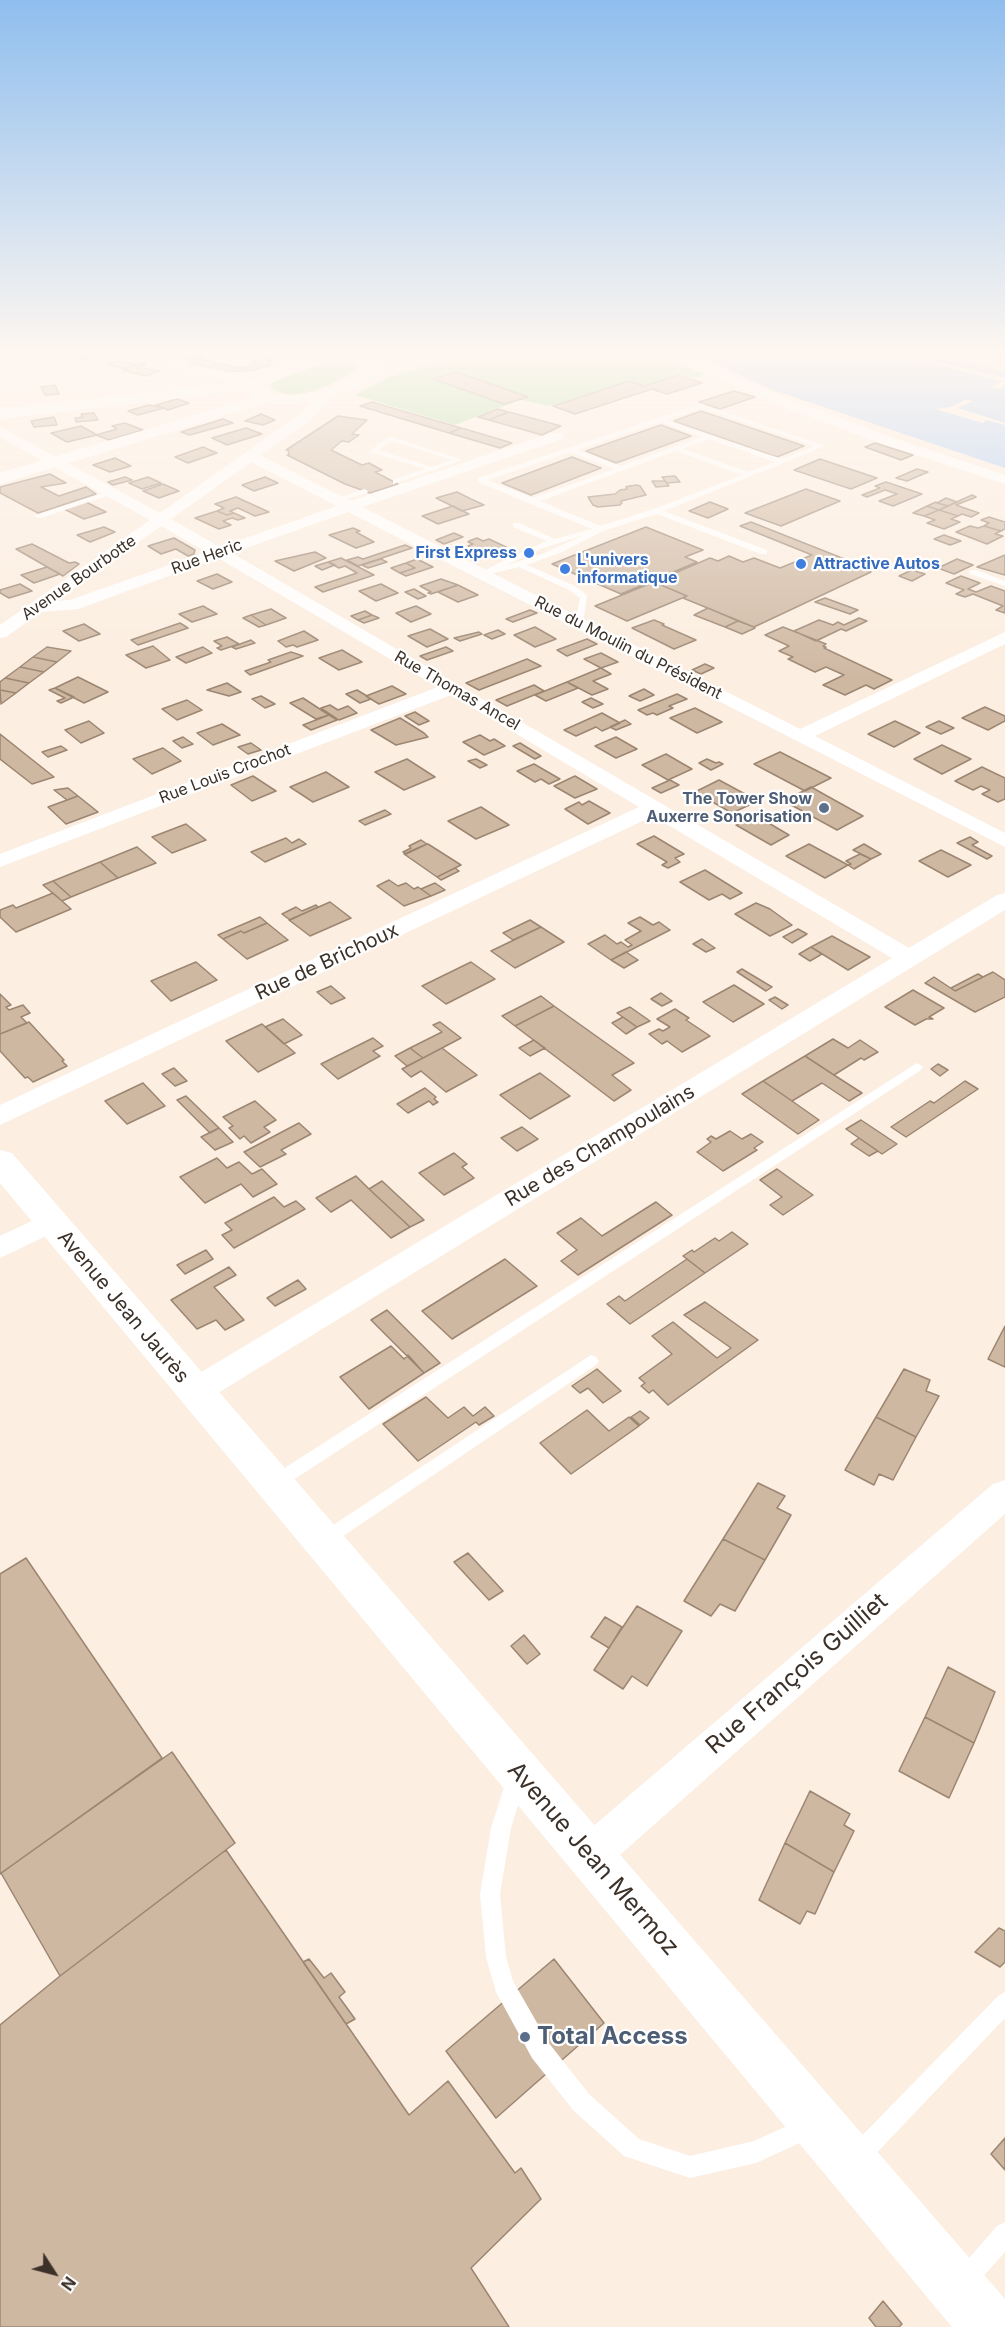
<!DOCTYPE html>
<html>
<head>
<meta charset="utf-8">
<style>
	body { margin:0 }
	#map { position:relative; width:1005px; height:2327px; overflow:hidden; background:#fceee0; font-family:Inter,sans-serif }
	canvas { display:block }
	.north { position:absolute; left:24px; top:2243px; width:60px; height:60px; -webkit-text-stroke:4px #fff; paint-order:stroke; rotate:126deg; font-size:16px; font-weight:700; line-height:24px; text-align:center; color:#3b3129 }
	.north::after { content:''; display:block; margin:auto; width:21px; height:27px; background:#3b3129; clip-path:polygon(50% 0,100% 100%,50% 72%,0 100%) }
</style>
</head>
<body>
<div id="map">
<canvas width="1005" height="2327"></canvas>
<div class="north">N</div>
</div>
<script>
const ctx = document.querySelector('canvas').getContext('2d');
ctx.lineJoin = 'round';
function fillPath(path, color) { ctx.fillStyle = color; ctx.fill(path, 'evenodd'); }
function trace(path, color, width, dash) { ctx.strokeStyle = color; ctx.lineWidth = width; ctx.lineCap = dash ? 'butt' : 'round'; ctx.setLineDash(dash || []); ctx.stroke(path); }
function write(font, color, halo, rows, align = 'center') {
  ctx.font = font + ' Inter,sans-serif'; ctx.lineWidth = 4.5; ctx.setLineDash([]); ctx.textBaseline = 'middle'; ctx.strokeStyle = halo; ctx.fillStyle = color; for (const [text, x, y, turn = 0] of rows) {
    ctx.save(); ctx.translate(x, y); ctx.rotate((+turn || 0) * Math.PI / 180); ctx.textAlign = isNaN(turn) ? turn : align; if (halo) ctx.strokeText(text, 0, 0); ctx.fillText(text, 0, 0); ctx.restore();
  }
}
fillPath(new Path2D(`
	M466 354H657L704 374 693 378 681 374 643 386 629 381 550 406 520 400 455 425 355 395 389 377Z
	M328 362H344L357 366V368C339 383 289 407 270 386L276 380Z`), '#a4dc98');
fillPath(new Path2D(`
	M695 354H892L1003 381 951 407 935 409 983 423 986 420 1005 425V468L770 389Z
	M904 354H930L1005 371V378Z
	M1005 386V423L958 408Z`), '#abccf6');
fillPath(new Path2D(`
	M797 354H848L1005 391V409L802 360Z`), '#abccf6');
const building = new Path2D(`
	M73 354H98L101 355 87 360 70 355Z
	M180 354H208L192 360 176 355Z
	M251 354H270L272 361H269L270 365 254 370 223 372 190 363 201 359 234 367H246L254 364Z
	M116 361 127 362 137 365 125 369 107 364Z
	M142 363 146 364 137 367 160 371 145 376 123 370Z
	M456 372 528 397 504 404 433 379Z
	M679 375 702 383 667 394 652 389 575 414 553 406 629 381 644 386Z
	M55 385 59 394 45 395 41 387Z
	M734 391 755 397 720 409 699 402Z
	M177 399 189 403 168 410 156 405Z
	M372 402 461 428 449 433 360 406Z
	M149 405 164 408 138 415 128 411Z
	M498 409 508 412 489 420 478 417Z
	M701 411 804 446 777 457 674 421Z
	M509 412 561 426 542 435 489 420Z
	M94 413 98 420 76 422 75 418 83 417 81 414Z
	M261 414 275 420 263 425 245 421Z
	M338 416 367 420 352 434 359 435 349 442 342 441 331 450 362 465 369 463 382 470 375 472 398 484 370 493 345 484 287 455H289L288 450H286Z
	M54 417 57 425 34 427 31 421Z
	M223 419 233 423 190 435 181 432Z
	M125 423 143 430 109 440 96 435 117 429 112 426Z
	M661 425 691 436 616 463 586 451Z
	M81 426 97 435 67 442 51 433Z
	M246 428 262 434 227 445 212 438Z
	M461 428 465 429 512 443 500 448 449 433Z
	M875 443 913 455 901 460 865 447Z
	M203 447 217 453 188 463 175 457Z
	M572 457 601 468 531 495 502 483Z
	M115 458 131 466 110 472 93 465Z
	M820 459 877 478 851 489 794 470Z
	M917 469 928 472 907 481 896 478Z
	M50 474 66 483 41 487 59 496 86 487 96 494 38 513 0 493V487Z
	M675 476 680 482 667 483 662 477Z
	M125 477 132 480 113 485 108 482Z
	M148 477 161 483 142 489 129 483Z
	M265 477 278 483 254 491 242 485Z
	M652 481H665L669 486 656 487Z
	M886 482 922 494 893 506 879 501 897 494 885 490 867 497 862 495 880 488 875 486Z
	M163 484 179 491 159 498 143 491Z
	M637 485 640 486 646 495 621 501 622 503 620 505 598 507 593 505 588 497 615 494 620 490 627 489 626 487 629 486Z
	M806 489 840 501 781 526 745 513Z
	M457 492 471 499 484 505 462 511 436 498Z
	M972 495 976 497 974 498 956 505 979 513 971 517 962 514 958 516 939 510Z
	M236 497 269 512 255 516 238 508 230 511 234 513 227 515 217 511 224 508 215 504Z
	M946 498 957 502 948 506 937 503Z
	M86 502 106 512 84 519 64 509Z
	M710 502 728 509 708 518 689 511Z
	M936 502 937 503 948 506 939 510 927 506Z
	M453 506 469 514 438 524 422 516Z
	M927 506 939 510 924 516 913 513Z
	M939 510 958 516 951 519 960 522 944 529 927 523 935 520 924 516Z
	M217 511 227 515 234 513 245 518 238 520 232 518 223 521 231 525 219 529 195 518Z
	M989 517 1005 522V529L1001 531 984 526 989 523 981 520Z
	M751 522 847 560 844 562 871 572 754 627 683 598 687 596 654 582 710 558 718 561 729 556 743 562 754 558 780 568 812 555 740 526Z
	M970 526 978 528 984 526 1001 531 995 534 1003 536 987 544 956 532Z
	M104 527 115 532 90 542 77 535Z
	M646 527 703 550 685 557 697 562 621 594 552 564Z
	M353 528 360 531 356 532 374 542 356 548 329 535Z
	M454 533 463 537 444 544 436 540Z
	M944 535 961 541 950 545 934 539Z
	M174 538 195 550 194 554 188 556 176 549 161 554 148 546Z
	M477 538 483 541 489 539 506 547 485 554 468 546 473 544 468 542 469 541Z
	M32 544 69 563 75 562 79 564 63 576 16 549Z
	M405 545 412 548 358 566 347 560 358 557 363 559Z
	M315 552 326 558 294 571 275 561Z
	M1005 555V575L977 567Z
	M341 558 374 575 323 592 315 587 357 573 345 566 339 568 328 562Z
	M381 559 387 562 368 568 362 565Z
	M417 559 433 567 406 576 400 573 415 568 406 563Z
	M957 559 973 565 954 574 938 568Z
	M328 562 335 565 322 570 315 566Z
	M406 563 415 568 400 573 391 568Z
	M47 567 60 574 34 583 21 575Z
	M912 570 925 574 912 581 899 576Z
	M217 574 232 582 213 589 197 581Z
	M961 576 980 583 968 589 976 592 991 586 1005 591V613L996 610 1003 606 973 594 965 597 956 594 964 590 946 583Z
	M441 579 458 585 431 594 428 593 431 592 420 586Z
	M654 582 687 596 627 621 595 606Z
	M20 584 32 591 9 598 0 593V590Z
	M381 584 398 593 376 601 359 591Z
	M458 585 478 595 458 602 438 592Z
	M414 589 426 596 418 599 405 592Z
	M825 598 858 610 850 614 815 602Z
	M203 606 217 614 192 622 179 614Z
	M416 606 431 614 411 622 396 613Z
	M708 608 738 621 725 627 694 615Z
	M271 609 286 618 266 625 251 615Z
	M530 610 537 613 513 622 506 619Z
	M365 611 372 615 358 620 351 616Z
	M251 615 266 625 259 627 243 618Z
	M372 615 379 618 364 623 358 620Z
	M859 618 867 621 846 631 841 629 816 641 794 631 819 620 833 625 838 622 844 625Z
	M654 620 664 624 662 625 696 640 674 649 632 628Z
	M738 621 754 627 755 628 742 634 725 627Z
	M180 623 188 628 138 645 131 640Z
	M84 624 100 634 79 641 63 631Z
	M535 627 556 639 535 647 514 635Z
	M783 627 826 644 823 646 826 647 824 648 892 680 874 689 866 685 845 695 823 685 844 675 826 667 815 672 788 659 793 657 779 651 789 646 765 635Z
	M430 629 448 639 427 647 408 636Z
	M498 630 505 634 492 639 484 635Z
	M304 631 318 640 297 647 293 645 286 647 278 641Z
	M479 632 482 634 460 641 454 638Z
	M227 637 239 644 221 650 217 648 222 646 214 641Z
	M587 639 597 644 567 656 557 650Z
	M251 640 255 643 236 649 232 647Z
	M153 646 170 660 146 668 126 655Z
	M47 647 71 651 57 662 33 657Z
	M203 647 212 653 186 663 176 657Z
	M446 647 453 651 427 660 420 656Z
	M342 650 362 662 339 670 319 658Z
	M291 652 303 656 250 675 245 671 271 662 268 660Z
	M601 653 618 662 601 668 584 659Z
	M33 657 57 662 44 672 20 667Z
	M527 659 541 666 479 690 466 683Z
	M705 664 714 668 701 674 692 670Z
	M20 667 44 672 29 683 5 678Z
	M601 668 611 674 593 681 608 689 592 695 567 682Z
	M78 677 108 692 84 703 55 688Z
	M5 678 29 683 16 693 0 690V682Z
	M567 682 578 688 546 701 535 695Z
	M227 683 241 692 229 696 207 690Z
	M534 685 544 691 507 706 496 700Z
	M392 686 406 694 379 704 366 696Z
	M55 688 74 697 61 703 57 701 65 698 49 690Z
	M644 689 654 695 640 701 629 696Z
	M0 690 16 693 1 704Z
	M357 690 367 696 371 699 360 703 346 694Z
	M677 694 687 699 669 706 673 708 657 715 653 713 647 715 638 710Z
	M261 696 275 704 265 708 252 699Z
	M303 698 329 715 316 719 290 703Z
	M591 698 603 704 593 708 582 702Z
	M187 700 202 710 177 720 162 709Z
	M330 705 338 710 348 706 357 713 339 720 321 708Z
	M985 707 1005 716V721L988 730 962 718Z
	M695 708 722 722 697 733 670 718Z
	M415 712 429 721 419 725 405 716Z
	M602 713 620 723 602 731 596 727 576 736 564 730Z
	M329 715 337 720 311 730 303 725Z
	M400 718 424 733 428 737 396 745 371 730Z
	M625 720 631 724 616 730 610 727Z
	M89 721 104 733 81 743 65 730Z
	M895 721 920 733 894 747 868 734Z
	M939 721 954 728 941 734 926 727Z
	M222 724 240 735 213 745 197 733Z
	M0 734 54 777 32 784 0 759Z
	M480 735 490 741 494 739 505 746 484 755 463 742Z
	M183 737 193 744 182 748 173 741Z
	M616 737 637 749 616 758 595 746Z
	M251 743 261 750 248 754 238 747Z
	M520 743 541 756 535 759 513 746Z
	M942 745 971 759 942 774 914 759Z
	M61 746 67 750 48 757 42 752Z
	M163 748 181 761 152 774 133 759Z
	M780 752 831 778 805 791 754 764Z
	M666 754 685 765 692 769 668 780 642 765Z
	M407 759 435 777 404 790 375 772Z
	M476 759 478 760 487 765 480 768 468 761Z
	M707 759 716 763 719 762 723 764 711 770 699 763Z
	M534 764 560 779 549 784 541 779 535 782 517 771Z
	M982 767 1005 778V799L998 802 982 794 990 790 981 786 973 790 955 781Z
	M326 772 349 787 313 802 290 787Z
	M253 776 276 791 252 801 231 785Z
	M575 776 597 789 575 798 554 786Z
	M670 780 679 785 661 793 652 788Z
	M719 780 758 801 732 813 695 792Z
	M811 787 863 816 837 830 784 801Z
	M68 788 78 796 67 800 54 790Z
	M78 796 98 812 66 824 48 807Z
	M589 801 610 813 588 824 565 809 579 802 582 805Z
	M481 807 509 825 476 839 448 821Z
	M385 810 391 814 365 825 359 821Z
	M755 815 789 835 771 845 736 825Z
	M186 824 206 840 172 853 152 837Z
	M654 836 684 854 675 858 680 862 668 868 662 865 667 862 637 844Z
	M970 837 978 842 972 845 992 856 987 859 957 843Z
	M286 838 292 843 299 839 306 844 265 862 251 852Z
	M421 840 427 844 406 854 403 852 411 848 409 846Z
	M427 844H428L461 865 437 877 404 854Z
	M809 844 848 865 825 878 786 856Z
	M864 844 881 854 871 859 853 850Z
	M137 847 156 863 118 878 100 862Z
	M941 850 971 865 948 877 919 861Z
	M860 854 871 859 854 869 848 865 851 864 846 861Z
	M100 862 118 878 71 897 53 881Z
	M455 868 459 871 441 880 437 877Z
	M705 870 742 893 730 899 722 894 709 900 680 882Z
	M389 880 398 886 406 883 414 889 418 887 431 896 404 906 377 886Z
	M53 881 71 897 62 901 43 885Z
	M435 883 445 890 431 896 421 889Z
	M53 893 71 909 16 932 0 917V910L13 905 16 908Z
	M330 902 351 918 310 936 289 920Z
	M756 903 770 909 792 925 770 936 735 914Z
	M316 905 318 907 290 920 282 914 296 907 302 911Z
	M260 917 267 923 244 933 241 931 223 939 218 935Z
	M640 917 653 925 659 922 670 930 611 960 588 944 605 935 617 944 621 942 628 947 632 945 625 940 641 931 628 923Z
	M530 920 541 927 513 940 503 933Z
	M267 923 288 940 247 959 223 939 241 931 244 933Z
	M541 927 564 942 515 968 491 951Z
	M798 929 807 934 792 943 783 937Z
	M832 936 870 957 848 970 811 947Z
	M702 939 715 948 706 952 693 944Z
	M811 947 822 954 810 961 799 954Z
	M626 952 638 960 624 968 611 960Z
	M196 962 217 980 171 1001 151 981Z
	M471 962 495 979 446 1004 422 986Z
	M742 969 772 987 766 991 737 972Z
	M993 972 1005 980V997L975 1012 925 983 934 977 955 991Z
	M978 974 983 977 955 991 951 988Z
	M734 985 764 1004 733 1022 703 1002Z
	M331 986 345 998 331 1004 317 992Z
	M913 990 944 1008 929 1017 933 1019H926L915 1025 885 1007Z
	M661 993 672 1001 662 1006 651 999Z
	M0 994 11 1005 6 1007 9 1010 23 1005 30 1013 21 1017 27 1023 0 1034Z
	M541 996 554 1006 515 1026 502 1016Z
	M775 997 788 1005 782 1009 769 1000Z
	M554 1006 634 1063 612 1075 631 1090 614 1101 515 1026Z
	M630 1007 650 1021 637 1027 617 1013Z
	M675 1009 689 1018 686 1020 710 1036 682 1052 667 1041 662 1044 649 1034 659 1029 663 1031 670 1027 657 1019Z
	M623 1017 637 1027 626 1034 612 1023Z
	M283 1019 302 1035 284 1044 265 1027Z
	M29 1022 64 1060 62 1061 67 1066 33 1082 28 1077 25 1078 0 1051V1034Z
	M440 1022 461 1038 423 1058 410 1048 442 1032 433 1025Z
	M262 1024 295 1053 258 1072 226 1041Z
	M373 1038 383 1046 373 1051 380 1056 338 1079 321 1064Z
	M833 1039 848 1048 860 1040 878 1052 864 1060 861 1058 834 1075 805 1056Z
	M534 1040 545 1048 530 1056 519 1048Z
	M410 1048 423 1058 407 1066 395 1056Z
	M442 1048 477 1075 446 1092 421 1071 411 1077 402 1069Z
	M805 1056 834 1075 862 1093 849 1101 822 1083 792 1101 763 1081Z
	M938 1064 948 1070 940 1076 931 1069Z
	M174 1068 187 1081 175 1086 162 1074Z
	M540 1073 570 1096 530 1119 500 1095Z
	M763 1081 792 1101 819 1120 798 1134 742 1094Z
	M965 1081 978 1089 906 1137 891 1127 930 1101 934 1103Z
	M143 1083 165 1106 127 1124 105 1101Z
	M425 1088 436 1097 434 1099 438 1102 433 1105 429 1101 408 1113 397 1104Z
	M186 1096 219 1128 210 1133 177 1100Z
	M255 1101 276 1120 264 1127 270 1132 251 1143 244 1136 240 1139 229 1128 233 1126 223 1117Z
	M861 1120 897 1144 882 1154 846 1129Z
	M299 1123 311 1134 281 1150 286 1154 260 1167 244 1152Z
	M522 1127 538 1139 517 1151 501 1138Z
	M219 1128 233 1142 215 1150 201 1137Z
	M730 1131 742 1139 751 1134 763 1142 754 1148 757 1150 723 1171 697 1152 711 1142 707 1139 711 1136 716 1139Z
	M859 1138 878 1151 869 1156 851 1144Z
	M454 1153 467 1164 462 1167 474 1178 444 1195 419 1173Z
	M217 1158 227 1168 239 1162 252 1174 262 1169 277 1184 253 1197 241 1184 205 1203 180 1177Z
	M777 1169 813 1195 783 1215 770 1205 782 1197 760 1180Z
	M356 1176 369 1189 410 1227 391 1238 351 1200 331 1212 316 1198Z
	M382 1181 424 1220 410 1227 369 1189Z
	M274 1197 284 1207 296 1201 305 1209 234 1248 222 1235 232 1230 225 1223Z
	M656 1202 672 1215 578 1275 561 1261 577 1250 557 1233 581 1218 602 1236Z
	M732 1232 748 1244 705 1273 683 1256 692 1250 694 1252 715 1238 719 1241Z
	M206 1250 213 1259 185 1274 177 1265Z
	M505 1259 537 1286 452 1339 422 1311Z
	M687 1259 705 1273 630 1324 607 1304 619 1296 625 1301Z
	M229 1267 236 1275 214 1287 244 1320 225 1330 216 1320 197 1329 171 1300Z
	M298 1280 306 1289 275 1306 267 1298Z
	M705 1302 758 1340 668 1405 653 1390 649 1393 641 1386 645 1383 639 1378 672 1354 652 1336 673 1322 717 1358 731 1348 684 1315Z
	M387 1310 440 1363 424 1373 371 1320Z
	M1005 1326V1367L988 1359Z
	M391 1346 404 1359 408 1355 424 1373 369 1409 340 1377Z
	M597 1369 621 1391 603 1403 588 1388 580 1393 572 1386Z
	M904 1369 930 1380 926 1391 939 1396 916 1437 876 1417Z
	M426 1397 448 1418 464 1407 473 1416 485 1407 494 1416 479 1425 476 1422 418 1461 383 1424Z
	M587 1410 609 1431 629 1417 639 1426 571 1474 540 1443Z
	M640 1411 649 1418 640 1425 631 1417Z
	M876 1417 916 1437 893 1480 879 1474 874 1485 845 1470Z
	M758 1483 785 1496 777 1508 791 1515 765 1560 723 1539Z
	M723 1539 765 1560 735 1611 720 1604 711 1616 684 1601Z
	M468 1553 503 1591 489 1600 454 1562Z
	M26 1558 162 1758 0 1874V1574Z
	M637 1606 682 1631 647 1686 632 1676 623 1689 594 1670Z
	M605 1617 622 1627 609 1648 591 1637Z
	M524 1635 540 1654 527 1664 511 1646Z
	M948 1667 995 1692 974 1743 925 1717Z
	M925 1717 974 1743 949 1798 899 1771Z
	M172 1752 235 1843 60 1976 1 1873Z
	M810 1791 850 1814 844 1825 854 1831 834 1872 785 1843Z
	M785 1843 834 1872 815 1914 807 1911 800 1924 759 1900Z
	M226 1850 409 2115 448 2081 515 2173 521 2168 541 2199 471 2268 509 2327H0V2025L60 1976Z
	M999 1928 1005 1931V1962L1000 1967 975 1952Z
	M309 1959 324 1978 331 1973 345 1992 339 1997 355 2019 346 2024 303 1962Z
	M554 1959 604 2023 496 2118 446 2051Z
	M1005 2138V2170L991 2154Z
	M883 2301 902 2324 899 2327H876L869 2318Z`);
fillPath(building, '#cfb8a2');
trace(building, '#9c8672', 1.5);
fillPath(new Path2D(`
	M701 404 825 446 664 511 767 550V554H761L657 514 603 531 562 552 527 565 575 586 587 595 583 624 579 627 575 624 580 598 569 590 519 567 482 576V572L510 557 547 541 513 527V523H519L555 539 592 529 478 482V478ZM701 408 815 446 782 459 666 420ZM660 422 702 437 621 466 577 450ZM709 439 775 462 749 472 682 449ZM676 451 742 475 654 509 600 526 540 501ZM570 452 615 469 533 498 488 480ZM584 535 542 554 504 566 543 548Z
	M388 437H392L463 460 393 484V480L425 469 371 452V450ZM391 441 452 460 432 467 378 450Z
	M364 489 368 491 367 493 337 502 333 500Z
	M109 491 116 493 41 518 34 516Z
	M970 570H976L1005 581V586L970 574Z
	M917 1063 923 1067 921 1070 281 1488 275 1490 269 1488 267 1483 269 1478Z
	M591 1355 596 1357 599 1361 596 1365 330 1545 324 1547 318 1545 316 1540 318 1535Z
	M516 1770 523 1772 526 1779 511 1828 500 1894 506 1957 513 1981 548 2042 589 2094 639 2139 690 2156 754 2141 809 2116 817 2119 820 2127 817 2135 756 2163 690 2178 624 2156 573 2110 532 2058 496 1992 486 1957 480 1894 491 1828 509 1772Z
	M1005 1992V2018L867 2163 859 2166 851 2163 848 2155 851 2147 998 1996Z
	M1005 2222V2252L973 2288 965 2292 957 2288 953 2280 957 2272 997 2226Z`), '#fff');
fillPath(new Path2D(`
	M129 354H149L260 380 261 383 255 387 131 357Z
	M291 354H314L323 358 317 362 293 357Z
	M666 354H682L791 400 899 440 1005 475V484L889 446 781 406Z
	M325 392 331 396 309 421 260 455 350 501 552 433H562L564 436 562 439 362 507 800 729 1005 632V644L815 736 1005 833V847L348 512 232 553 909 948 997 895 1005 893V910L205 1401 194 1404 183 1401 178 1392 183 1383 892 958 653 816 0 1125V1105L639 807 451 695 0 867V854L438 687 218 558 78 609 41 612 6 637 0 638V625L150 520 0 437V427L160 513 299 415 320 393ZM251 462 337 506 220 547 171 519ZM161 526 206 552 70 600 56 601Z
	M51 1212 61 1215 65 1222 61 1229 0 1258V1236Z
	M1005 1480V1514L604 1869 590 1875 576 1869 570 1855 576 1841 993 1484Z`), '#fff');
fillPath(new Path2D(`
	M316 354H352L373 359 393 354H416L414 357 381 366C372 393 294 409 269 402L0 484V473L255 397 247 390 0 419V409L249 381ZM343 361 366 367C339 387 291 408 261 387L320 362Z`), '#fff');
fillPath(new Path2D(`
	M0 1150 12 1153 1005 2299V2327H952L0 1183Z`), '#fff');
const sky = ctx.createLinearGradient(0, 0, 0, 679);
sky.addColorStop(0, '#8fbeee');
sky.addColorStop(0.52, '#fef7f1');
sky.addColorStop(1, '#fef7f100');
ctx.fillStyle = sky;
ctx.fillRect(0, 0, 1005, 679);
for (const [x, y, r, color] of [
	[529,553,6,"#3f7fe0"],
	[801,564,6,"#3f7fe0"],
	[565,569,6,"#3f7fe0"],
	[824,808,6,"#5c6f8a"],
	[525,2037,6,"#5c6f8a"]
]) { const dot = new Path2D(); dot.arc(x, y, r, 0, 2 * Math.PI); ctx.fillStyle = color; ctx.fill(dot); trace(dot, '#fff', 2); }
write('bold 16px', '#366cbe', '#fff', [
	["First Express",517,553,"right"],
	["L'univers",577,560],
	["informatique",577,578],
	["Attractive Autos",813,564]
], 'left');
write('16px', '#3b3129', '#fff', [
	["Rue Heric",207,557,-20],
	["Avenue Bourbotte",79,578,-35],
	["Rue du Moulin du Président",628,648,27],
	["Rue Thomas Ancel",457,691,30],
	["Rue Louis Crochot",225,774,-21]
]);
write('bold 16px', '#4e5e75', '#fff', [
	["The Tower Show",812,799],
	["Auxerre Sonorisation",812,817]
], 'right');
write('20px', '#3b3129', '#fff', [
	["Rue de Brichoux",327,962,-25],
	["Rue des Champoulains",600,1146,-31],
	["Avenue Jean Jaurès",123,1307,50]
]);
write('24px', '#3b3129', '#fff', [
	["Rue François Guilliet",797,1674,-41],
	["Avenue Jean Mermoz",593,1859,49]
]);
write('bold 24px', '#4e5e75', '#fff', [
	["Total Access",537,2037]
], 'left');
</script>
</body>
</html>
